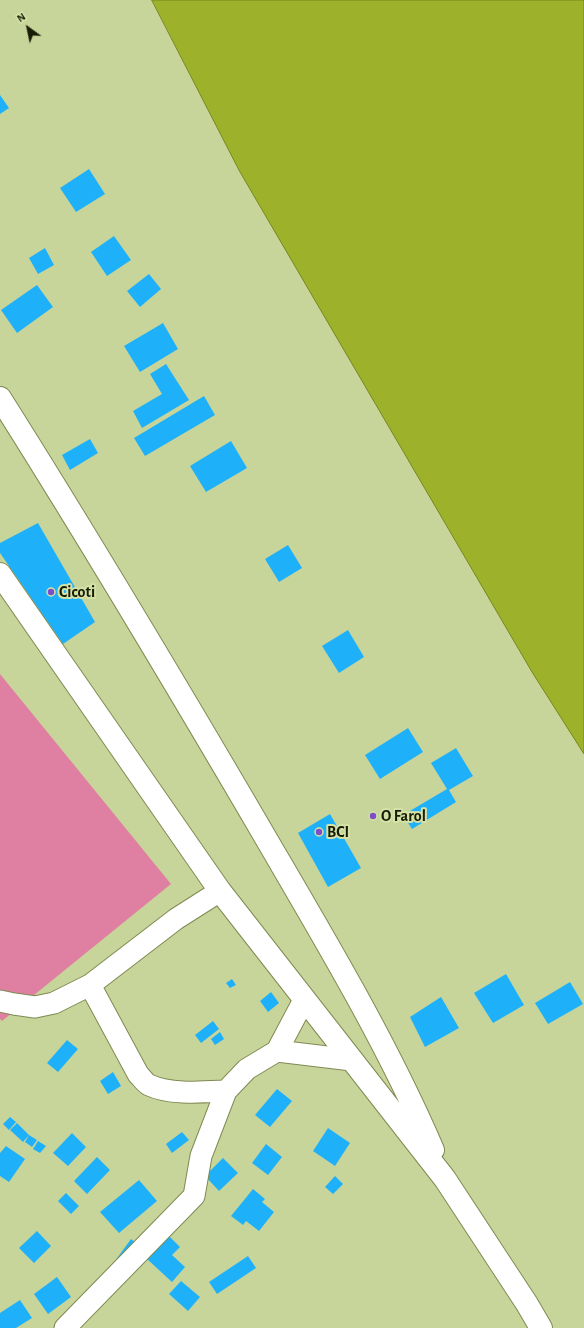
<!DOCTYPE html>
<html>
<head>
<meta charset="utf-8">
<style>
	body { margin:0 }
	#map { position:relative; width:584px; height:1328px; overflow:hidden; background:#c8d59a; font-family:"Alegreya Sans",sans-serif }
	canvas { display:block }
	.north { position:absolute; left:8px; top:8px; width:40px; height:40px; -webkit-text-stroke:3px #d5e2a7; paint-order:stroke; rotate:327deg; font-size:11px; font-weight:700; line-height:16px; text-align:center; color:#181c05 }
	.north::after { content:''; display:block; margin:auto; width:14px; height:18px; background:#181c05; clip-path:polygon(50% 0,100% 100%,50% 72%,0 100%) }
</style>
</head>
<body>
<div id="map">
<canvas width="584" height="1328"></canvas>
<div class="north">N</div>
</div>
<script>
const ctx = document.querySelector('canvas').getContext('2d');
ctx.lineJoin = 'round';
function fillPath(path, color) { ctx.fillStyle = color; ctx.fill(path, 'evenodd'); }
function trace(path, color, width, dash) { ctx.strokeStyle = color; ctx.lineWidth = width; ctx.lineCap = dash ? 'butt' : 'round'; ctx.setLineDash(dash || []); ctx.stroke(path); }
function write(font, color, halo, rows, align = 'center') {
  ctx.font = font + ' "Alegreya Sans",sans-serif'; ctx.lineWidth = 4; ctx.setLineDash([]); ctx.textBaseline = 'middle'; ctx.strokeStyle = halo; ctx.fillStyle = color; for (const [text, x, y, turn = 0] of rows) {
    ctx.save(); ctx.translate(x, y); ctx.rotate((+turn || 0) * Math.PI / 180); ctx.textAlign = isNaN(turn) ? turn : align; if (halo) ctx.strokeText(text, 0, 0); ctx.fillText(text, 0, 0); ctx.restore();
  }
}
fillPath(new Path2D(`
	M0 674 171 884 2 1021 0 1019Z`), '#df80a2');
const water = new Path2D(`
	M152 0H584V754L532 672 240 172Z`);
fillPath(water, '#9db22a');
trace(water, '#75851f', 1);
fillPath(new Path2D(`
	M0 95 9 108 0 114Z
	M89 169 105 194 76 212 60 188Z
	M114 236 131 260 107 276 91 252Z
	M45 248 54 265 38 274 29 258Z
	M149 274 161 289 140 307 127 291Z
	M37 285 53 307 17 333 1 310Z
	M163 323 178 349 140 372 124 346Z
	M166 364 189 400 142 428 133 411 162 394 150 374Z
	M204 396 215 415 145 456 134 438Z
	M90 439 98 453 70 470 62 455Z
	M231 441 247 468 206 492 190 466Z
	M38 523 95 622 63 644 0 553V543Z
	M288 545 302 568 279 582 265 559Z
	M348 630 364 657 339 673 322 646Z
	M408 728 423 752 380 779 365 755Z
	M456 748 473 776 449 790 456 802 412 829 403 815 447 789 431 763Z
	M330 814 361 868 328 887 298 833Z
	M506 974 524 1005 493 1023 474 993Z
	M232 979 236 985 230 988 226 983Z
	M570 982 583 1004 548 1024 535 1003Z
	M271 992 279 1003 268 1012 260 1001Z
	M441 997 459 1028 425 1047 410 1017Z
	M213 1021 219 1029 201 1043 195 1035Z
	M220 1032 224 1039 215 1045 211 1039Z
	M67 1040 78 1049 58 1072 47 1063Z
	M113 1072 121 1086 108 1094 100 1081Z
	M277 1089 292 1101 270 1127 255 1115Z
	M10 1117 16 1122 9 1130 3 1124Z
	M17 1123 29 1135 23 1142 10 1130Z
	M328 1128 350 1143 335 1166 313 1151Z
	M182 1132 189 1140 172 1153 166 1144Z
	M72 1133 86 1147 68 1166 53 1153Z
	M29 1135 37 1140 32 1147 25 1142Z
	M38 1141 46 1146 40 1153 33 1149Z
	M266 1144 282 1157 268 1175 252 1163Z
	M6 1146 25 1159 9 1182 0 1176V1153Z
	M97 1157 110 1170 87 1194 74 1181Z
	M223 1158 238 1173 219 1191 205 1176Z
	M335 1176 343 1184 333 1194 325 1187Z
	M139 1180 157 1201 119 1233 100 1212Z
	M253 1189 265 1199 262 1202 274 1212 259 1231 246 1221 243 1225 231 1216Z
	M66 1193 79 1206 71 1214 58 1201Z
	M37 1231 51 1246 34 1263 19 1248Z
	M168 1235 180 1247 172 1255 185 1267 172 1282 147 1259Z
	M131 1239 136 1243 120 1264 115 1261Z
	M248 1256 256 1268 217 1294 209 1282Z
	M57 1277 71 1297 48 1314 34 1294Z
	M181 1281 200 1297 188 1311 169 1294Z
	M20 1300 32 1318 16 1328H0V1313Z`), '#1eb1fa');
const street = new Path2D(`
	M90 985 138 1074C141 1077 145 1083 149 1085 170 1095 204 1092 226 1091
	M0 1001 14 1004 35 1007 54 1003 90 985 176 919 220 891
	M277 1051 352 1060
	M65 1328 194 1196 201 1156 226 1091 247 1069 277 1051 304 1000`);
const secondary = new Path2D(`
	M0 398C91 542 178 688 264 835 324 938 386 1041 433 1150
	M0 574 220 891 445 1179 527 1304 541 1328`);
trace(street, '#7f8a52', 23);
trace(secondary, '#7f8a52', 24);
trace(street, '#fff', 21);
trace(secondary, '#fff', 22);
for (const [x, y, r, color] of [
	[51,592,4,"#7d4ec7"],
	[373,816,4,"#7d4ec7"],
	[319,832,4,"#7d4ec7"]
]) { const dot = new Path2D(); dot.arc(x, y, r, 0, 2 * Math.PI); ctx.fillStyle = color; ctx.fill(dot); trace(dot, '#d5e2a7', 1.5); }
write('bold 16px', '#181c05', '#d5e2a7', [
	["Cicoti",59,592],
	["O Farol",381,816],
	["BCI",327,832]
], 'left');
</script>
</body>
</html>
